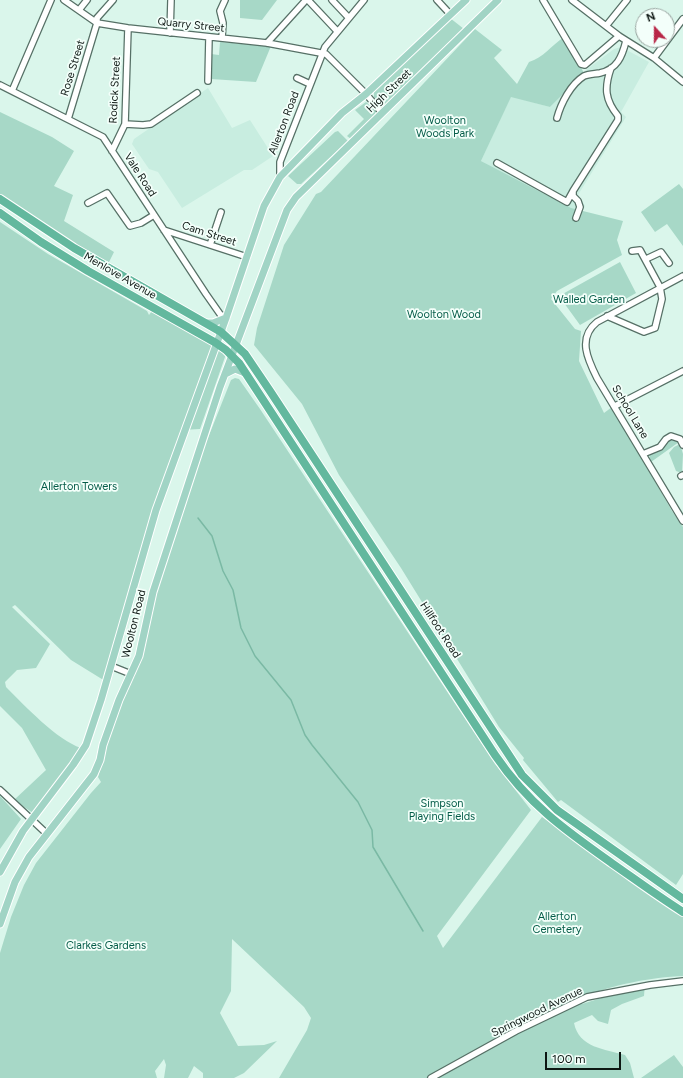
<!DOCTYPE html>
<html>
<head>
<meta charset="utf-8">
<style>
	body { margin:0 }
	#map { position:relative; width:683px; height:1078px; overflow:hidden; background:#daf6eb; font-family:Figtree,sans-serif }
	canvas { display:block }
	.north { position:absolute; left:635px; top:8px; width:40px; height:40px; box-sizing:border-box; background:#f3fffa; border:1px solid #97a29e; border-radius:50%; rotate:339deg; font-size:11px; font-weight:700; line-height:16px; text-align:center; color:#0d1713 }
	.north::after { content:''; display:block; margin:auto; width:14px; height:18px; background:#b82747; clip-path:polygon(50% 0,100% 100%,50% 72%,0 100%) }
	.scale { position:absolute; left:545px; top:1052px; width:76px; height:18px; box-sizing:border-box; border:2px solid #0d1713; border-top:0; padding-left:5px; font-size:12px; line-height:14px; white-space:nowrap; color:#0d1713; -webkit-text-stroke:3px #f3fffa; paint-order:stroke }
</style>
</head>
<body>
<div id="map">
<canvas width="683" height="1078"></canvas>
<div class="north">N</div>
<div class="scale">100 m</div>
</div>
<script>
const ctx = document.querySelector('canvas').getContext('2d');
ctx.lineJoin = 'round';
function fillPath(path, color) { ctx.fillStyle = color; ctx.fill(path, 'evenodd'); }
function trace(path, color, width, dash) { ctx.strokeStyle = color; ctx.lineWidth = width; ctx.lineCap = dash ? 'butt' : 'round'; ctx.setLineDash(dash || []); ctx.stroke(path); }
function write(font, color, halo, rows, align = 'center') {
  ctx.font = font + ' Figtree,sans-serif'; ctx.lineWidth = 3.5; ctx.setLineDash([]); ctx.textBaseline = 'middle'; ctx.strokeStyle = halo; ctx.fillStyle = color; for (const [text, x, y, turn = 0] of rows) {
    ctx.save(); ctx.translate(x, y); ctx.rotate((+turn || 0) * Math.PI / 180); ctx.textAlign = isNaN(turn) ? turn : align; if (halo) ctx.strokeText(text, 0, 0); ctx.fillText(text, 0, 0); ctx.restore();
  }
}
fillPath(new Path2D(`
	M621 47 649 62 621 112 626 117 578 195 585 206 579 219 481 161 511 96 550 107 586 70 614 49Z
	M208 88 232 128 250 120 273 156 252 170H244L182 208 158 172 149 169 132 144 134 139Z`), '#c8ede0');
fillPath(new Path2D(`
	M240 0H277L262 20 240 18Z
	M450 18 464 29 386 105H381L374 98V92Z
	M475 29 502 50 494 58 517 84 529 62C543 58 552 45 564 37L584 73 550 107 511 97 481 161 571 208 623 221 617 240 622 255 557 291 551 299 575 329 581 331 579 361 604 413 612 407 672 511 683 527V874L676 885 561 800 558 802 523 760 524 758 499 727 401 568 339 475 302 404 254 345 257 328 284 245 316 194 321 192Z
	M220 42 271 46 256 82 211 79V54L219 55Z
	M366 102 376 110 375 116 351 139 347 136 364 119 355 110Z
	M0 112 52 137 74 151 54 186 73 195 64 221 114 252 108 264 45 225 0 194Z
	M338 131 348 141 301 184H297L288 176 335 132Z
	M679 184 683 189V246L667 224 655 232 641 212Z
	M0 222 48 254 147 311 149 315 152 311 175 323 226 354 200 429 183 430 105 681 71 660 15 605 12 607 50 644 36 668 17 670 5 682 6 687C25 706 57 740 81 748L33 813 14 800 46 770 22 728 0 706Z
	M620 262 636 293 580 325 559 296Z
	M235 378 239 379 260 409 495 764 531 810 437 936 443 948 542 817 683 917V976C652 977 612 985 583 997L582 1004 611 995 630 985 645 983 644 996 622 1004 611 1010 608 1024 598 1021 592 1015 574 1023C579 1048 605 1049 625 1055L630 1063 634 1078H279L307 1030 311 1018 304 1007 232 939 231 991 220 1013 238 1046 264 1045 277 1041 244 1073 234 1078H203V1073L194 1066 188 1078H164L166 1065 164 1059 155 1071 157 1078H0V953L11 917 24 885 36 863 91 793 101 782 98 777 120 701 140 658 154 594 192 478 231 380Z
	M671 438 679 442 651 462 649 454Z
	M680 444 683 454 682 473 676 471 669 453 674 447Z
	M0 796 21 819 0 849Z
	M674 1055 683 1067V1078H641Z`), '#a7d8c7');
trace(new Path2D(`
	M198 518 212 536 223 571 233 590 241 628 255 656 291 700 305 735 312 745 358 802 372 830 373 847 423 931`), '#7ab9a4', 1.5);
const minor = new Path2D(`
	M64 0 97 23 128 28 267 43 326 54 366 94 382 113
	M308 0 337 31
	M332 0 348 17
	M437 0 450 14
	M543 0 581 64 585 65 619 36
	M572 0 619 36 654 58 683 82
	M79 10 87 0
	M606 26 627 0
	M170 33 171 0
	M222 38 223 23 220 11 225 0
	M267 43 306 0
	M654 58 683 19
	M297 78 310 84
	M208 81 209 37
	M0 85 103 137 206 294 220 314 226 318
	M12 91 51 0
	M557 118C561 103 571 84 584 76 589 74 595 74 600 73 617 69 622 57 626 41
	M68 119 97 23V18L113 0
	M125 124 143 125 151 124 197 93
	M112 151 125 124 128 28
	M497 163 567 202 573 191
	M280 177V162L325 47 364 0
	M88 203 107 193 130 226 141 223 154 215
	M576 218 580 207 578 201 573 196V191L618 120V116C605 100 604 88 611 68
	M164 230 247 257
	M210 245 221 212
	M646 259 661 252 669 263
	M683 276 597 322C577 338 588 360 597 378L683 521
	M607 316 644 332 655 328 662 299 660 287 640 250 632 251
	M615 406 683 371
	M643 454 660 447 666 439 671 436 680 439 683 445
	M681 476 683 475
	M111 666 131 674
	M0 790 46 833
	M431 1078 516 1031 587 997 650 985 683 981`);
const major = new Path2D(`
	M207 323H213L226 318
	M225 374 235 369 245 373
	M0 872 23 831 73 765 86 745 101 700 156 510 226 318 264 206 280 177 342 113 366 94 466 0
	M0 924 15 882 29 857 83 788 94 774 100 760 103 745 119 700 139 656 153 592 220 387 287 210 296 197 498 0`);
const highway = new Path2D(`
	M0 199 74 248 221 332 245 354 270 391 522 775 557 810 683 899
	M0 213 41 242 88 271 216 343 226 350 239 363 495 755C529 805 565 830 613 864 636 880 659 897 683 912`);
trace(minor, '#567066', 8);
trace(major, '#fff', 9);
trace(highway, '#fff', 10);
trace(minor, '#fff', 5.5);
trace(major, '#a1d4c5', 7);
trace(highway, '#63b89e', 8);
write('11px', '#0d1713', '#f3fffa', [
	["Quarry Street",191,25,6],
	["Rose Street",73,68,-73],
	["Rodick Street",115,90,-87],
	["High Street",389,91,-44],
	["Allerton Road",284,123,-69],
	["Vale Road",140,175,57],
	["Cam Street",209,234,18],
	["Menlove Avenue",120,276,30],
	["School Lane",630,412,59],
	["Woolton Road",134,624,-76],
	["Hillfoot Road",440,630,57],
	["Springwood Avenue",537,1012,-26]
]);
write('11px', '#065d49', '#f3fffa', [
	["Woolton",445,121],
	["Woods Park",445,134],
	["Walled Garden",589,300],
	["Woolton Wood",444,315],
	["Allerton Towers",79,487],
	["Simpson",442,804],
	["Playing Fields",442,817],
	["Allerton",557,917],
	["Cemetery",557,930],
	["Clarkes Gardens",106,946]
]);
</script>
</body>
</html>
